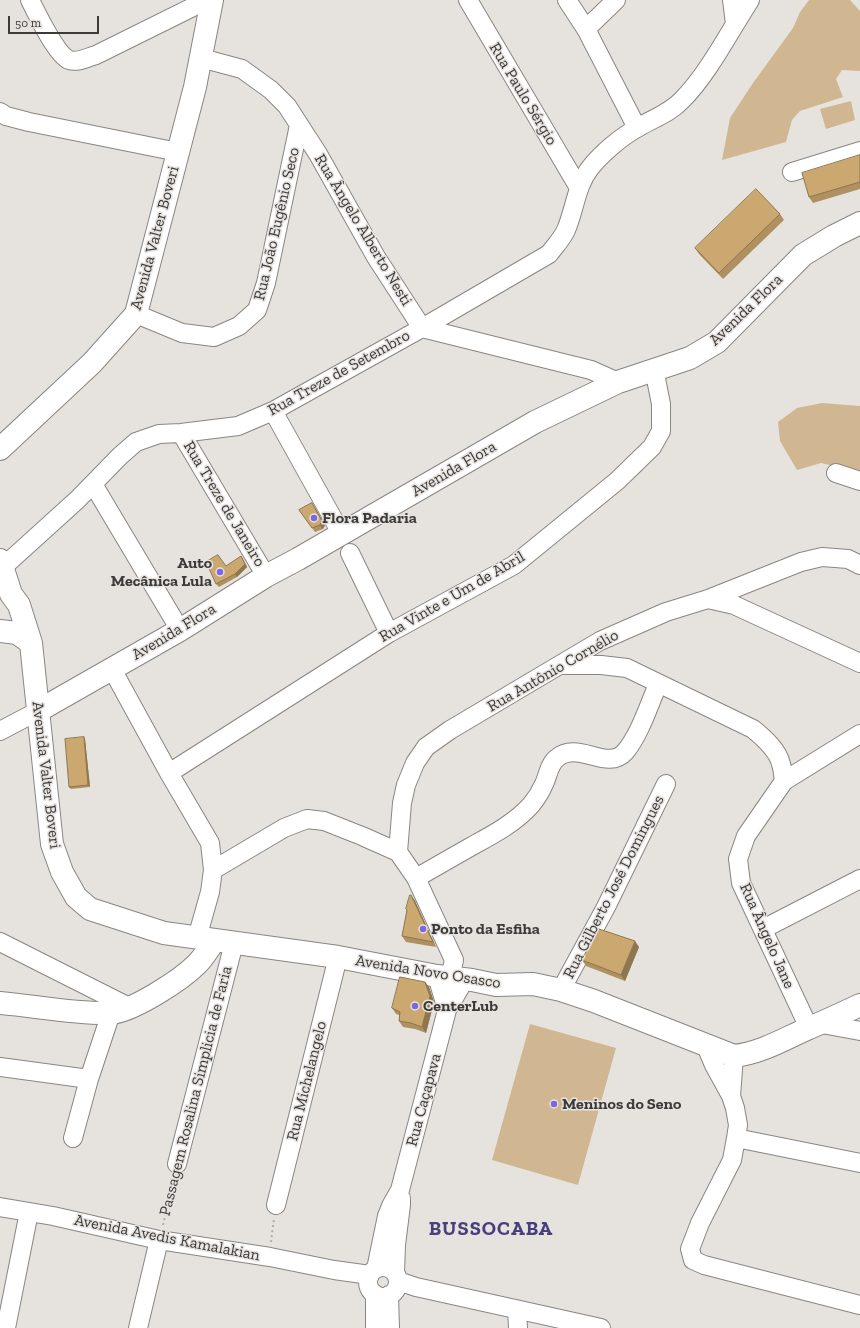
<!DOCTYPE html>
<html>
<head>
<meta charset="utf-8">
<style>
	body { margin:0 }
	#map { position:relative; width:860px; height:1328px; overflow:hidden; background:#e6e3df; font-family:"Zilla Slab",serif }
	canvas { display:block }
	.scale { position:absolute; left:8px; top:16px; width:91px; height:18px; box-sizing:border-box; border:2px solid #3c3a39; border-top:0; padding-left:5px; font-size:12px; line-height:14px; white-space:nowrap; color:#3c3a39; -webkit-text-stroke:3px #e6e3df; paint-order:stroke }
</style>
</head>
<body>
<div id="map">
<canvas width="860" height="1328"></canvas>
<div class="scale">50 m</div>
</div>
<script>
const ctx = document.querySelector('canvas').getContext('2d');
ctx.lineJoin = 'round';
function fillPath(path, color) { ctx.fillStyle = color; ctx.fill(path, 'evenodd'); }
function trace(path, color, width, dash) { ctx.strokeStyle = color; ctx.lineWidth = width; ctx.lineCap = dash ? 'butt' : 'round'; ctx.setLineDash(dash || []); ctx.stroke(path); }
function write(font, color, halo, rows, align = 'center') {
  ctx.font = font + ' "Zilla Slab",serif'; ctx.lineWidth = 3; ctx.setLineDash([]); ctx.textBaseline = 'middle'; ctx.strokeStyle = halo; ctx.fillStyle = color; for (const [text, x, y, turn = 0] of rows) {
    ctx.save(); ctx.translate(x, y); ctx.rotate((+turn || 0) * Math.PI / 180); ctx.textAlign = isNaN(turn) ? turn : align; if (halo) ctx.strokeText(text, 0, 0); ctx.fillText(text, 0, 0); ctx.restore();
  }
}
fillPath(new Path2D(`
	M809 0H850L860 11V71L842 70 836 79 843 97 800 111 792 120 786 142 722 160 730 118 753 83 793 28 800 12Z
	M851 101 855 120 826 129 820 109Z
	M822 403 860 406V472L821 463 797 470 780 441 778 422 797 408Z
	M530 1024 616 1048 578 1185 492 1160Z`), '#d0b791');
const minor = new Path2D(`
	M30 0C37 14 56 54 69 60 78 63 88 57 96 55L207 0
	M468 0 579 188
	M567 0 586 29 637 128
	M732 0 735 24
	M586 29 616 0
	M201 58 242 69 271 90 287 106 318 154 376 257 422 328 591 370 618 382
	M0 112 6 116 29 122 178 152
	M792 172 860 151
	M136 314 182 333 214 337 239 326 257 310 266 283 299 125
	M273 411 341 533
	M181 433 266 576
	M836 473 860 481
	M93 484 180 630
	M350 553 389 633
	M3 567 77 500 120 456 136 442 159 434 181 433 238 426 273 411 422 328 549 254C555 246 562 239 566 230 575 209 576 186 590 168 602 153 622 136 639 127 654 118 670 113 682 100 708 74 730 31 750 0
	M708 599 734 605 860 663
	M561 665H601L627 668 753 729C764 738 778 750 781 764 783 770 783 775 784 781
	M112 669 169 773 210 843 213 870 210 892 197 938
	M0 731 38 711
	M169 773 389 633 514 565 617 481 652 447 661 431V404L654 369
	M398 852 402 803 406 785 415 763 426 747 450 730 600 641 666 612 708 599 801 562 822 557 848 559 860 565
	M213 870 284 828 307 819 324 821 362 836 398 852 416 878 454 960 450 978
	M416 878C435 867 453 857 472 846 492 835 515 823 531 805 536 799 541 791 544 784 548 776 549 764 557 758 578 740 607 772 625 752 640 734 649 705 658 684
	M763 929 860 879
	M0 942 131 1008
	M437 976 447 1010
	M561 990 606 907 666 784
	M822 1024 860 1031
	M809 1028 741 883 738 859 746 836 784 781 860 734
	M706 1046 714 1065 731 1096 735 1108 738 1125 736 1138 732 1160 700 1223 690 1249 693 1260 704 1265 860 1305
	M0 1067 89 1079
	M731 1096 734 1056
	M73 1138 89 1079 111 1013
	M736 1138 860 1163
	M177 1164 234 943
	M276 1205 338 957
	M0 1207 53 1216 159 1240 270 1257 334 1270 370 1275
	M368 1282a15 15 0 1 1 30 0a15 15 0 1 1-30 0Z
	M376 1269 387 1216 391 1206 400 1190 447 1010 465 979
	M395 1273 396 1245 401 1205V1198
	M398 1281 416 1287 601 1328
	M375 1294V1328
	M389 1295 390 1328
	M517 1310 518 1328
	M6 1328 29 1212
	M138 1328 159 1240`);
const major = new Path2D(`
	M0 449 92 363 136 314 195 87 212 0
	M0 560 11 594 19 605 31 643 52 844 62 872 76 897 90 909 164 933 338 957 437 976 472 980 496 985 533 984 561 990 594 1001 734 1056C761 1053 784 1039 809 1028 826 1021 843 1013 860 1005
	M0 631 17 633 31 643
	M38 711 180 630 266 576 298 559 535 422 618 382 690 358 717 342 803 255 834 236 860 223
	M0 1003C36 1006 73 1014 110 1013 132 1012 181 980 197 964 204 957 209 948 215 940`);
trace(minor, '#898682', 20);
trace(major, '#898682', 24);
trace(new Path2D(`
	M163 1225 174 1179
	M271 1242 274 1218`), '#afaca9', 2, [2, 3]);
trace(minor, '#fff', 18);
trace(major, '#fff', 22);
fillPath(new Path2D(`
	M860 155V189L813 203 809 197Z
	M780 214 784 220 723 279 699 254 695 248Z
	M312 503 325 525 323 529 315 532 299 510Z
	M243 559 247 567 237 577 219 587 216 584Z
	M84 737 85 739 90 787 71 789 69 787Z
	M411 895 415 901 436 947 406 942 402 936 407 910 406 909Z
	M639 947 625 981 586 966 582 960Z
	M425 982 429 987 434 1002 426 1033 415 1029 403 1027 399 1021V1015L396 1014 392 1008Z`), '#af9060');
fillPath(new Path2D(`
	M312 503 325 525 323 529 320 525Z
	M241 556 247 567 237 577 235 574Z
	M84 737 85 739 90 787 88 785Z
	M411 895 415 901 436 947 433 942Z
	M635 941 639 947 625 981 621 975Z
	M425 982 429 987 434 1002 426 1033 422 1027Z`), '#8e764e');
const building = new Path2D(`
	M860 155V182L809 197 802 173Z
	M756 189 780 214 719 273 695 248Z
	M312 503 322 521 320 525 312 528 299 510Z
	M218 555 226 566 241 556 245 564 235 574 216 584 206 562Z
	M84 737 88 785 69 787 65 739Z
	M410 895H411L433 942 402 936 407 910 406 909Z
	M599 929 635 941 621 975 582 960Z
	M400 977 425 982 430 996 422 1027 411 1023 399 1021 400 1012 392 1008Z`);
fillPath(building, '#cba870');
trace(building, '#8e764e', 1);
for (const [x, y, r, color] of [
	[314,518,4,"#7c66e1"],
	[220,572,4,"#7c66e1"],
	[423,929,4,"#7c66e1"],
	[415,1006,4,"#7c66e1"],
	[554,1104,4,"#7c66e1"]
]) { const dot = new Path2D(); dot.arc(x, y, r, 0, 2 * Math.PI); ctx.fillStyle = color; ctx.fill(dot); trace(dot, '#e6e3df', 1.5); }
write('16px', '#3c3a39', '#e6e3df', [
	["Rua Paulo Sérgio",523,94,59],
	["Rua João Eugênio Seco",277,224,-77],
	["Rua Ângelo Alberto Nesti",363,230,59],
	["Avenida Valter Boveri",155,238,-75],
	["Avenida Flora",746,310,-44],
	["Rua Treze de Setembro",339,373,-29],
	["Avenida Flora",454,469,-30],
	["Rua Treze de Janeiro",224,504,59],
	["Rua Vinte e Um de Abril",452,597,-30],
	["Avenida Flora",174,632,-31],
	["Rua Antônio Cornélio",553,671,-30],
	["Avenida Valter Boveri",46,775,83],
	["Rua Gilberto José Domingues",614,887,-63],
	["Rua Ângelo Jane",767,936,66],
	["Avenida Novo Osasco",428,972,9],
	["Rua Michelangelo",307,1081,-76],
	["Passagem Rosalina Simplicia de Faria",196,1091,-76],
	["Rua Caçapava",424,1100,-75],
	["Avenida Avedis Kamalakian",167,1238,11]
]);
write('bold 16px', '#3c3a39', '#e6e3df', [
	["Flora Padaria",322,518],
	["Auto",212,563,"right"],
	["Mecânica Lula",212,581,"right"],
	["Ponto da Esfiha",431,929],
	["CenterLub",423,1006],
	["Meninos do Seno",562,1104]
], 'left');
ctx.letterSpacing = '1px';
write('bold 20px', '#483f7c', '#e6e3df', [
	["BUSSOCABA",491,1229]
]);
ctx.letterSpacing = '0px';
</script>
</body>
</html>
